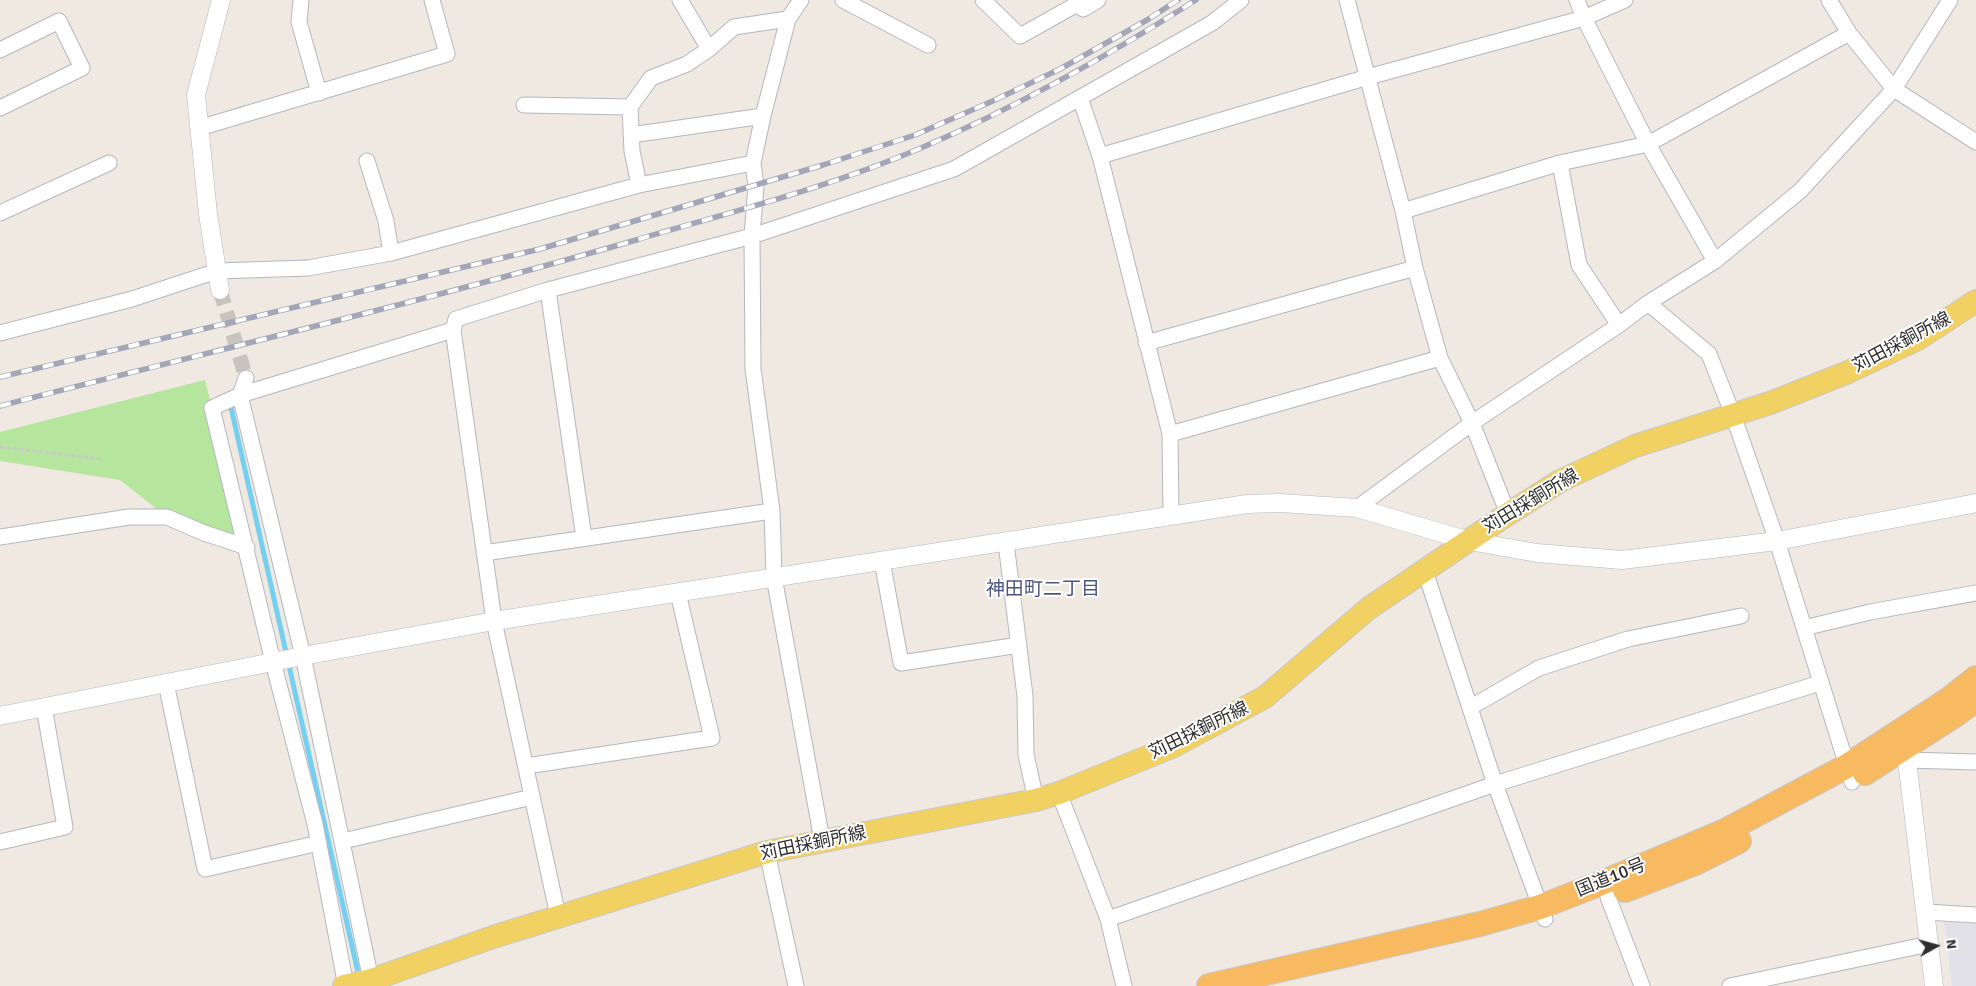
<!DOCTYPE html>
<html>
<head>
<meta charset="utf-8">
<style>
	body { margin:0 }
	#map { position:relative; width:1976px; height:986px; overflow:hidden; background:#efe9e1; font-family:Signika,sans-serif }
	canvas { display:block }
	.north { position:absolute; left:1911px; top:921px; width:50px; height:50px; -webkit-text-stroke:4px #fff; paint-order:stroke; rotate:83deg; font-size:14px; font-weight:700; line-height:20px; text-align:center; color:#2e2e2e }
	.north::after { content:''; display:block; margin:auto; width:18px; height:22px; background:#2e2e2e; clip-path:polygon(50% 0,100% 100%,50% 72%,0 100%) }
</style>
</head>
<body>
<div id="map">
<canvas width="1976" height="986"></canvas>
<div class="north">N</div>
</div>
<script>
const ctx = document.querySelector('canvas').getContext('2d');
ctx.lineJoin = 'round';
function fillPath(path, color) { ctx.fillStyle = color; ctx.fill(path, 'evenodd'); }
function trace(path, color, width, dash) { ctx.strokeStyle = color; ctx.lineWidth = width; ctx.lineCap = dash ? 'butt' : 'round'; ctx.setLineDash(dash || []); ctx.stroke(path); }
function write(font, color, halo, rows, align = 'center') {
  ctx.font = font + ' Signika,"Noto Sans JP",sans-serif'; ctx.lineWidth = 4; ctx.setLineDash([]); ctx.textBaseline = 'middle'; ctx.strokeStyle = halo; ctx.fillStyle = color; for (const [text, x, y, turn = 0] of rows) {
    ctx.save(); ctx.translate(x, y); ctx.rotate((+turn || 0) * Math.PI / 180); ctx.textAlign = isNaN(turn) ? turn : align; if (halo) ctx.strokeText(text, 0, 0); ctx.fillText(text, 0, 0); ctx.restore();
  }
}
fillPath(new Path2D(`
	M1944 922 1976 924V986H1952Z`), '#e3e1e8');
fillPath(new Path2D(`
	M205 380 247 547 167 517 120 480 0 461V432Z`), '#b6e59e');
trace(new Path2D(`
	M230 403 359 977`), '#75cff0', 5);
trace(new Path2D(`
	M220 290 246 378`), '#c8c4bd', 15, [15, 8]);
const minor = new Path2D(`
	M301 0 299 22 319 93
	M680 0 709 49
	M801 0 788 19 763 116 753 163 756 186 752 236 753 369 772 511 774 577 822 840
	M843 0 928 45
	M983 0 1020 36 1079 3 1077 0
	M1347 0 1403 211 1415 268 1440 358 1472 423 1508 514
	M1577 0 1584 18 1648 144 1715 261
	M1829 0 1849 33 1894 89 1976 142
	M1079 3 1083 9 1098 0
	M0 50 59 21 82 68 0 108
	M1080 98 1100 156 1170 434 1171 516
	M524 105 630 107
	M199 128 447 54 432 0
	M631 135 763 116
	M1100 156 1368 77 1584 18 1625 0
	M367 161 386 221 391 253
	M1560 163 1579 265 1619 325
	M639 185 632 151 630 107 651 78 687 64 709 49 734 27 788 19
	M1403 211 1560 163 1648 144 1849 33
	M0 213 109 163
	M548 290 584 538
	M1648 303 1709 354 1733 415 1777 541 1852 782
	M0 333 132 299 217 271 308 268 391 253 639 185 753 163
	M1146 343 1415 268
	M246 378 240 395 303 656 371 980
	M1170 434 1440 358
	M1357 508 1472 423 1619 325 1648 303 1715 261 1800 191 1894 89 1950 0
	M0 537 129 517H167L204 533 247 547
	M1006 543 1025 696 1026 755 1036 800
	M484 553 772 511
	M882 561 901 663 1019 645
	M1425 571 1495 784 1545 919
	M1804 628 1870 612 1976 593
	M166 683 205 869 319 843
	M1471 707 1539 668 1628 639 1741 616
	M1907 760 1976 762
	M526 766 712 738 678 593
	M1059 793 1108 919 1124 986
	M343 841 532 797
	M0 842 65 827 44 707
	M767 852 796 986
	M1608 897 1642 986
	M1926 912 1976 915
	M558 916 494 621 453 330 456 319 548 290 752 236 954 169 1212 23 1241 0
	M1108 919 1495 784 1820 683
	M346 986 315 824 273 662 212 408 240 395 453 330
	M1730 986 1929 944`);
const tertiary = new Path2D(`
	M220 290 208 214 196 95 221 0
	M0 716 303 656 494 621 1247 504 1280 503 1357 508 1469 541 1537 553 1622 560 1777 541 1976 503
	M1904 749 1907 760 1934 986`);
const primary = new Path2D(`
	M344 986 371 980 493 937 767 852 1036 800 1059 793 1174 746 1265 697 1369 608 1508 514 1560 481 1635 446 1770 403 1846 373 1918 339 1976 301`);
const trunk = new Path2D(`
	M1865 773 1955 715 1976 700
	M1625 890 1695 863 1739 841
	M1209 986 1480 924 1540 907 1599 884 1725 831 1847 766 1948 700 1976 678`);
trace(minor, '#b4b7c1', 17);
trace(tertiary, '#b4b7c1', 19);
trace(primary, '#c9c9c9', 24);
trace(trunk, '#c9c9c9', 26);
trace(new Path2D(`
	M0 447 100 459`), '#c9c9c9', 3, [4, 2.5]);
trace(minor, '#fff', 15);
trace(tertiary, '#fff', 18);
trace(primary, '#f2d163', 22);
trace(trunk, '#f8ba60', 24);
const rail = new Path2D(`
	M0 377 540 249 823 165 915 135 995 100 1060 69 1147 20 1178 0
	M0 406C212 351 426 301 636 240 731 212 830 187 921 148 1017 107 1108 56 1196 0`);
trace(rail, '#a3a6b8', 5.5);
trace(rail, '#fff', 4, [11]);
write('18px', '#2e2e2e', '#fff', [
	["苅田採銅所線",1902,343,-28],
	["苅田採銅所線",1531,502,-31],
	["苅田採銅所線",1199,731,-26],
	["苅田採銅所線",813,844,-12],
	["国道10号",1611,878,-22]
]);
write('19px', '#4d5680', '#fff', [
	["神田町二丁目",1043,590]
]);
</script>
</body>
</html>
